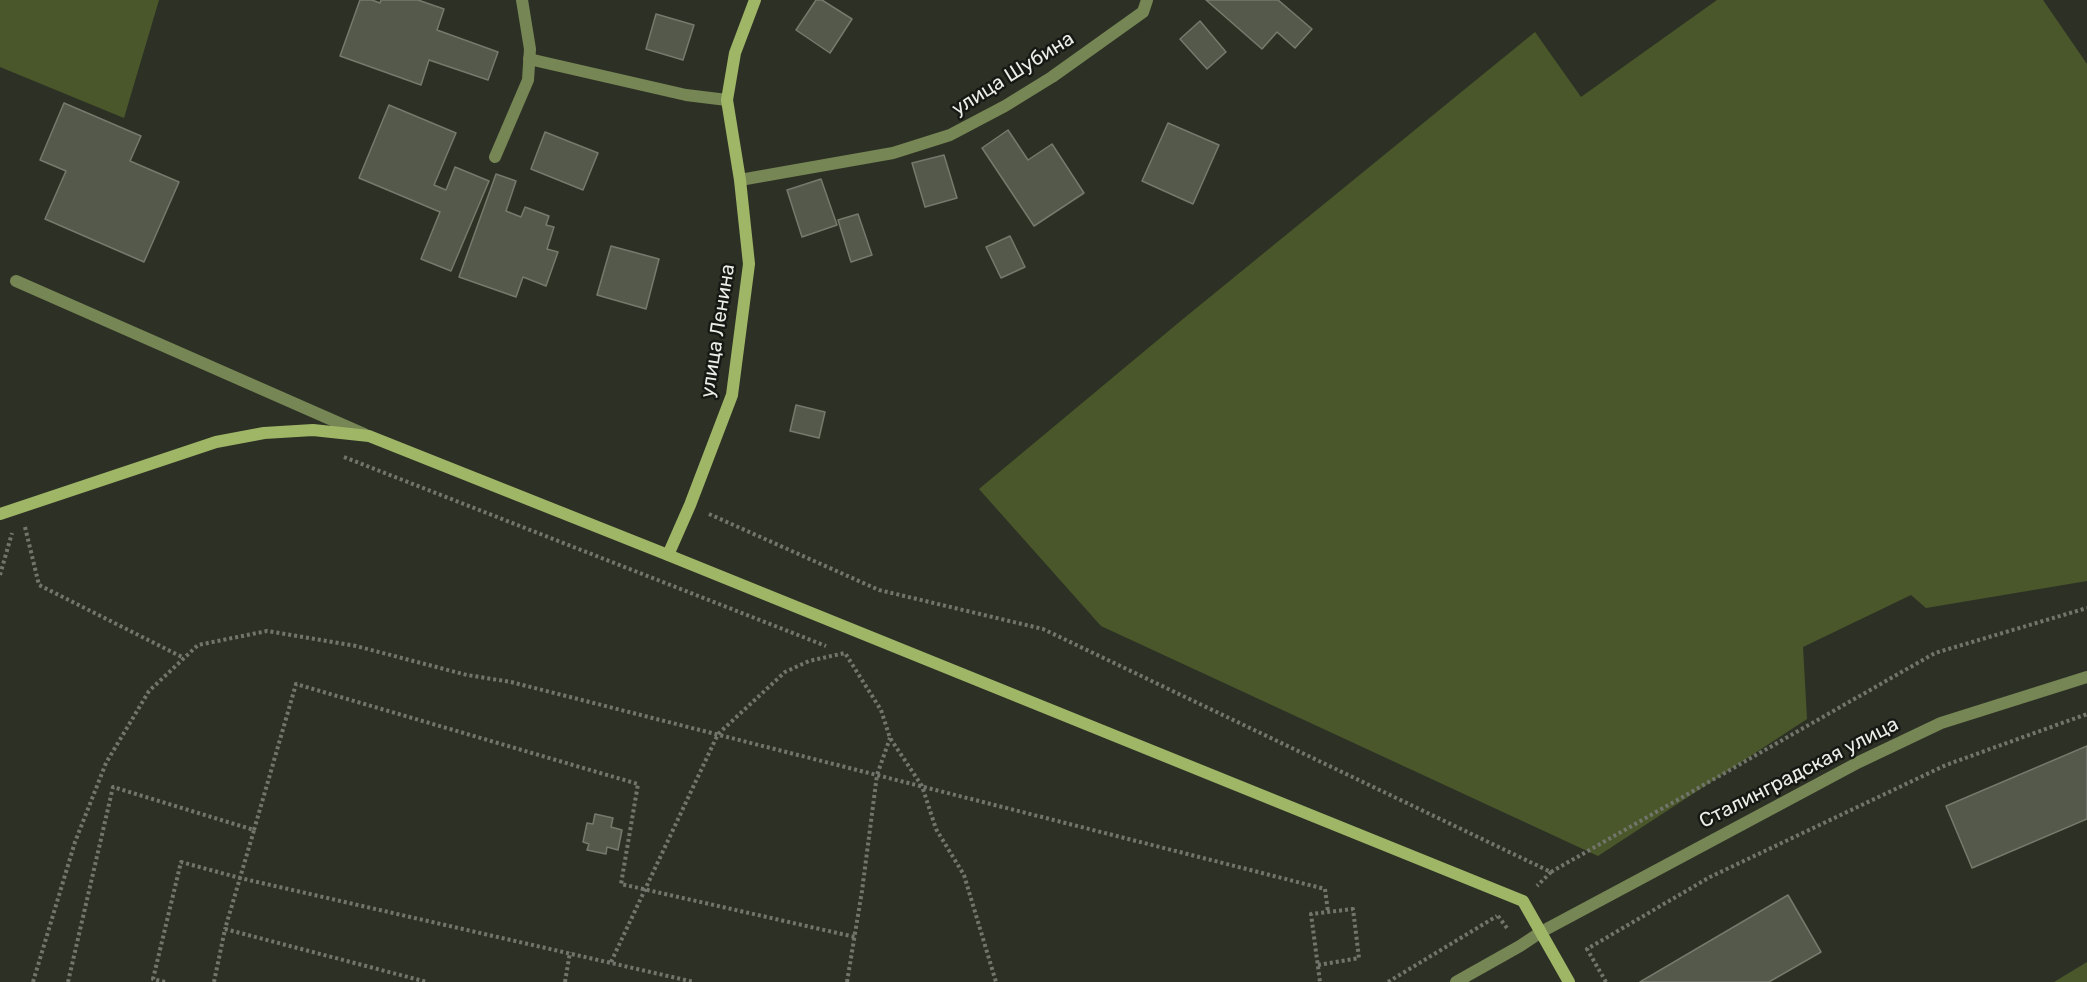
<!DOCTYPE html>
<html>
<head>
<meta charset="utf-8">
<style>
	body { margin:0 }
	canvas { display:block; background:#2d3125 }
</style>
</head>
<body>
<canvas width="2087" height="982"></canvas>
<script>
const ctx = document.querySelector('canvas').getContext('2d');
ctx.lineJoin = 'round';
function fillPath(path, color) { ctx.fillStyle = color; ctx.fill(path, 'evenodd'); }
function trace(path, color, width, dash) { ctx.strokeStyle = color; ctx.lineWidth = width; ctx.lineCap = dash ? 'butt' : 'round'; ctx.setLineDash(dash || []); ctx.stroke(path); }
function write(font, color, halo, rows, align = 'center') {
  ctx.font = font + ' Rubik,sans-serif'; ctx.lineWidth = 5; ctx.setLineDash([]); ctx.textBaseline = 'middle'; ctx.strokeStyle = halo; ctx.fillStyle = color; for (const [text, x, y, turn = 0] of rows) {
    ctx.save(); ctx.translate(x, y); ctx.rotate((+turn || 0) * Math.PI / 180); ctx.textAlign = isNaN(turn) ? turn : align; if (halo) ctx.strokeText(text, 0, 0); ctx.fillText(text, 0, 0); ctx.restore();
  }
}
fillPath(new Path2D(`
	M0 0H159L124 118 0 67Z
	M1717 0H2043L2087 64V581L1926 608 1911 595 1803 647 1807 719 1598 856 1101 626 979 489 1183 319 1535 32 1581 97Z
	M2087 962V982H2054Z`), '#4a572a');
const building = new Path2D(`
	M360 0H372L380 3 381 0H418L444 9 437 30 498 52 488 80 429 60 421 85 340 56Z
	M816 0H822L852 19 830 53 796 30Z
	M1206 0H1278L1312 29 1295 48 1277 32 1262 49Z
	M656 14 694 25 683 60 646 49Z
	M1200 21 1226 52 1207 69 1180 39Z
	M64 103 141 136 130 161 179 182 144 262 45 219 66 171 40 160Z
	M389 105 456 133 434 185 446 190 455 167 489 181 451 271 421 259 440 212 359 178Z
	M1168 123 1219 145 1193 204 1142 181Z
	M1008 130 1028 160 1052 144 1084 193 1034 226 982 148Z
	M545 132 598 153 583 190 531 169Z
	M944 155 957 198 925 207 912 163Z
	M496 174 516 181 506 211 521 217 525 207 549 216 546 225 554 227 547 249 558 252 546 286 523 277 516 297 459 277Z
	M821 179 837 225 802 237 787 190Z
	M858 214 872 255 851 262 838 220Z
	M1010 236 1025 267 1001 278 986 247Z
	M611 246 659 259 646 309 597 295Z
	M796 405 825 412 819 438 790 431Z
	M2087 746V819L1972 868 1946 806Z
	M595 814 613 818 611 827 622 830 618 850 607 847 606 854 587 850 589 844 583 842 587 823 593 824Z
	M1788 895 1821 952 1769 982H1640Z`);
fillPath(building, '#55594c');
trace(building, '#757a6d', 1.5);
trace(new Path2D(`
	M344 457 826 646
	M709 514 879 590 1043 629 1551 872 1537 886
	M25 527 39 585 184 658
	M0 575 12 533
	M254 830 296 684 638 784 621 884 855 937
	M1551 872 1935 653 2087 608
	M1498 916 1507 928
	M611 962 718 734 785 672 809 661 845 653 881 710 890 738 922 786 936 829 964 875 996 982
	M1318 965 1359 958 1353 909 1311 914 1320 982
	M33 982 75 842 106 763 149 691 198 645 267 631 356 646 467 675 511 682 1325 889 1328 912
	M68 982 113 787 254 830 240 878 694 982
	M165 982 153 979 181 862 240 878 225 929
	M214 982 225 929 427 982
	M565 982 570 952
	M847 982 862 891 877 775 890 738
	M1388 982 1497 916
	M1606 982 1587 949 1710 877 1946 765 2087 714`), '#72756b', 4, [3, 3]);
trace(new Path2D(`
	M529 59 686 95 727 100
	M16 281 364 434`), '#778655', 12);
trace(new Path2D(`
	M495 157 528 80 530 49 522 0
	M740 180 893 153 950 135 1005 106 1052 77 1143 12 1147 0
	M1456 982 1520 946 1541 932 1859 762 1941 723 2087 677`), '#778655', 12);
trace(new Path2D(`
	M0 514 216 442 264 433 313 430 369 436 668 555 1523 901 1569 982
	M668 555 690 505 732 395 749 264 740 180 727 100 735 53 755 0`), '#a0b667', 12);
write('20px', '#ebeee7', '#161813', [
	["улица Шубина",1013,74,-32],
	["улица Ленина",718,331,-81],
	["Сталинградская улица",1799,773,-27]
]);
</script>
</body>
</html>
